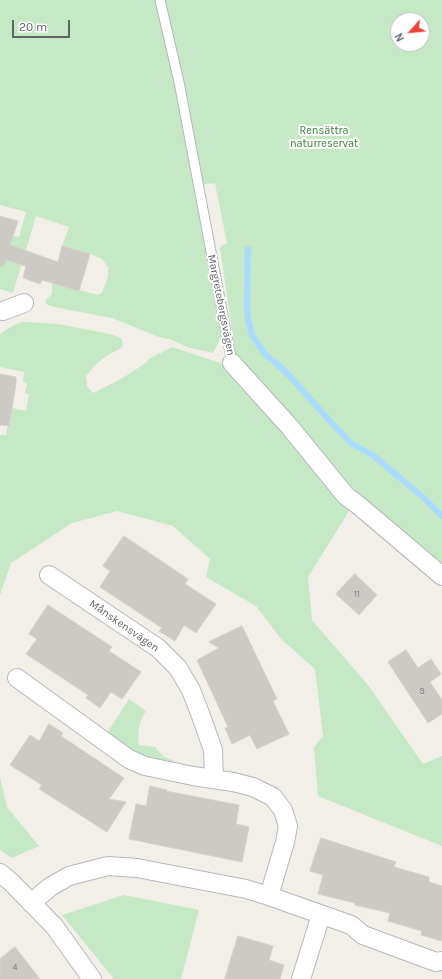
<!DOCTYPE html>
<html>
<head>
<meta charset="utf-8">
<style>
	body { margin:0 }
	#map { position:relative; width:442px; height:979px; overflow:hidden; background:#f1efe8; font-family:Karla,sans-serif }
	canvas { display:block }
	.north { position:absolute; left:390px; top:12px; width:40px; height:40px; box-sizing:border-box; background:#fff; border:1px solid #bfc1c3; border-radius:50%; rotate:243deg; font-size:11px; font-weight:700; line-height:16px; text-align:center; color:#5f6368 }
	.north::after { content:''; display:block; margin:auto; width:14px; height:18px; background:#ea4335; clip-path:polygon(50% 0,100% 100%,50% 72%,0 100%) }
	.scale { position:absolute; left:12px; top:20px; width:58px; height:18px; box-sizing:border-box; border:2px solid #5f6368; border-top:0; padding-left:5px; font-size:12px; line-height:14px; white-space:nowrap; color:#5f6368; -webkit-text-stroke:3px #fff; paint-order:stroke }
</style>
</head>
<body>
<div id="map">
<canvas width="442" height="979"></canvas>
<div class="north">N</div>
<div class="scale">20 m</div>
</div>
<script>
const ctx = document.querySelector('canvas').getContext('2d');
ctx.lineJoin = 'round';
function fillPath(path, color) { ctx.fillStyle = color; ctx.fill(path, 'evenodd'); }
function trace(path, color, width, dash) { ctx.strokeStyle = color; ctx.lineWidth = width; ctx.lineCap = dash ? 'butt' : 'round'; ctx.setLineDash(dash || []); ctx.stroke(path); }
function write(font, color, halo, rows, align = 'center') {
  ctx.font = font + ' Karla,sans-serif'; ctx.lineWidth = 4; ctx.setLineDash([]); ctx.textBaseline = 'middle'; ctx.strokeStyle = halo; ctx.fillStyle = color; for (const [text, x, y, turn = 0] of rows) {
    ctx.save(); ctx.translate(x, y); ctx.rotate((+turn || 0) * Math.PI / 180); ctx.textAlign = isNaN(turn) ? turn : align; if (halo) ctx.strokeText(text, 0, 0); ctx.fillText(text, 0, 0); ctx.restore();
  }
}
fillPath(new Path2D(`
	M0 0H442V566L349 489 236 358 220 247 227 243 215 183 194 186 215 302 223 334 213 353 187 347 172 340 159 337 112 318 54 307 46 304V300L52 294V283L98 295 102 293 108 277V267L102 259 90 254 62 246 69 227 36 216 13 293 0 289V259L6 260 13 236 19 237 26 212 0 205ZM398 20H422V44H398Z
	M23 322 58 324 110 334 121 338 123 346C118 351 110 353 104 358 97 362 91 370 86 376L87 386 93 393 121 379 146 363 149 359 172 347 229 366 351 508 308 577 312 620 368 685 423 764 442 756V846L318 796 314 747 323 736 315 669 282 640 256 606 206 577 210 559 173 526 117 511 72 523 11 563 0 595V435H6L9 419 12 408 26 411 29 394 25 393 27 384 23 382 24 372 0 367V334L12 326Z
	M129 699 146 711C139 721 137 733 139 745L155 747 164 757 175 761C163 761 144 757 134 751 124 746 116 739 107 733Z
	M0 777 7 807 39 846 12 858 0 850Z
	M124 895 199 910 181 979H114L62 915Z`), '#c5e8c5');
trace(new Path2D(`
	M248 249 247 306 248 319 252 335 264 353 287 373 329 420 351 443 374 456 424 498 442 516`), '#aadaff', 6);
const building = new Path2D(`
	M0 216 18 221 10 245 58 262 62 246 90 254 79 291 42 280 40 284 23 278 26 266 6 260 4 266H0Z
	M0 374 16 377V384L9 426 0 425Z
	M124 536 188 579 185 584 216 604 196 633 184 625 175 641 159 631 162 628 100 587 110 571 103 566Z
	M355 574 377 595 359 615 336 594Z
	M48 605 112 647 109 651 141 672 122 699 111 692 100 708 86 698 88 695 26 654 37 639 29 634Z
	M242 626 277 699 273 701 289 734 257 749 250 735 232 744 225 728 228 727 197 660 219 648 209 642Z
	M406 650 418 668 431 659 441 674 430 682 442 700V714L428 723 388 662Z
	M49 724 63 733 61 736 124 778 109 799 126 802 107 832 39 789 42 785 10 765 30 735 39 741Z
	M150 786 167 790 166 791 239 805 236 824 249 827 242 862 129 839 136 804 146 806Z
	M321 838 396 862 394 867 429 877V882L442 886V941L421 935 422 931 388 921 390 913 355 905V903L318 894 323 875 310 871Z
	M238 936 273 946 269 960 284 965 280 979H225Z
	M15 947 40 979H0V959Z`);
fillPath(building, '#cccac5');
trace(building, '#d6d1c6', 1);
const lane = new Path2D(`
	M160 0 179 82 232 363`);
const street = new Path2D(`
	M3 311 24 303
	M232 363 289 426 346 496 357 504 442 576
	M49 575 158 648 178 668 191 690 201 716 213 750 214 779
	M17 678 129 759 145 766 193 776 233 782 253 787 273 797 283 810 288 826 285 842 269 896
	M0 873 11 882 54 926 92 979
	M31 903 50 887 69 876 108 866 137 868 246 889 269 896 351 925 363 935 436 962 442 961
	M301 979 321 915`);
trace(lane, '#b5b8bc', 11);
trace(street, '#b5b8bc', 20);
trace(lane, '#fff', 9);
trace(street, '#fff', 18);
write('9px', '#7a7d7f', null, [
	["11",357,594],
	["9",422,691],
	["4",15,967]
]);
write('11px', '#348238', '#fff', [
	["Rensättra",324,131],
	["naturreservat",324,144]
]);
write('11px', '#5f6368', '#fff', [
	["Margretebergsvägen",221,305,79],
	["Månskensvägen",124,626,35]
]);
</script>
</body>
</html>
